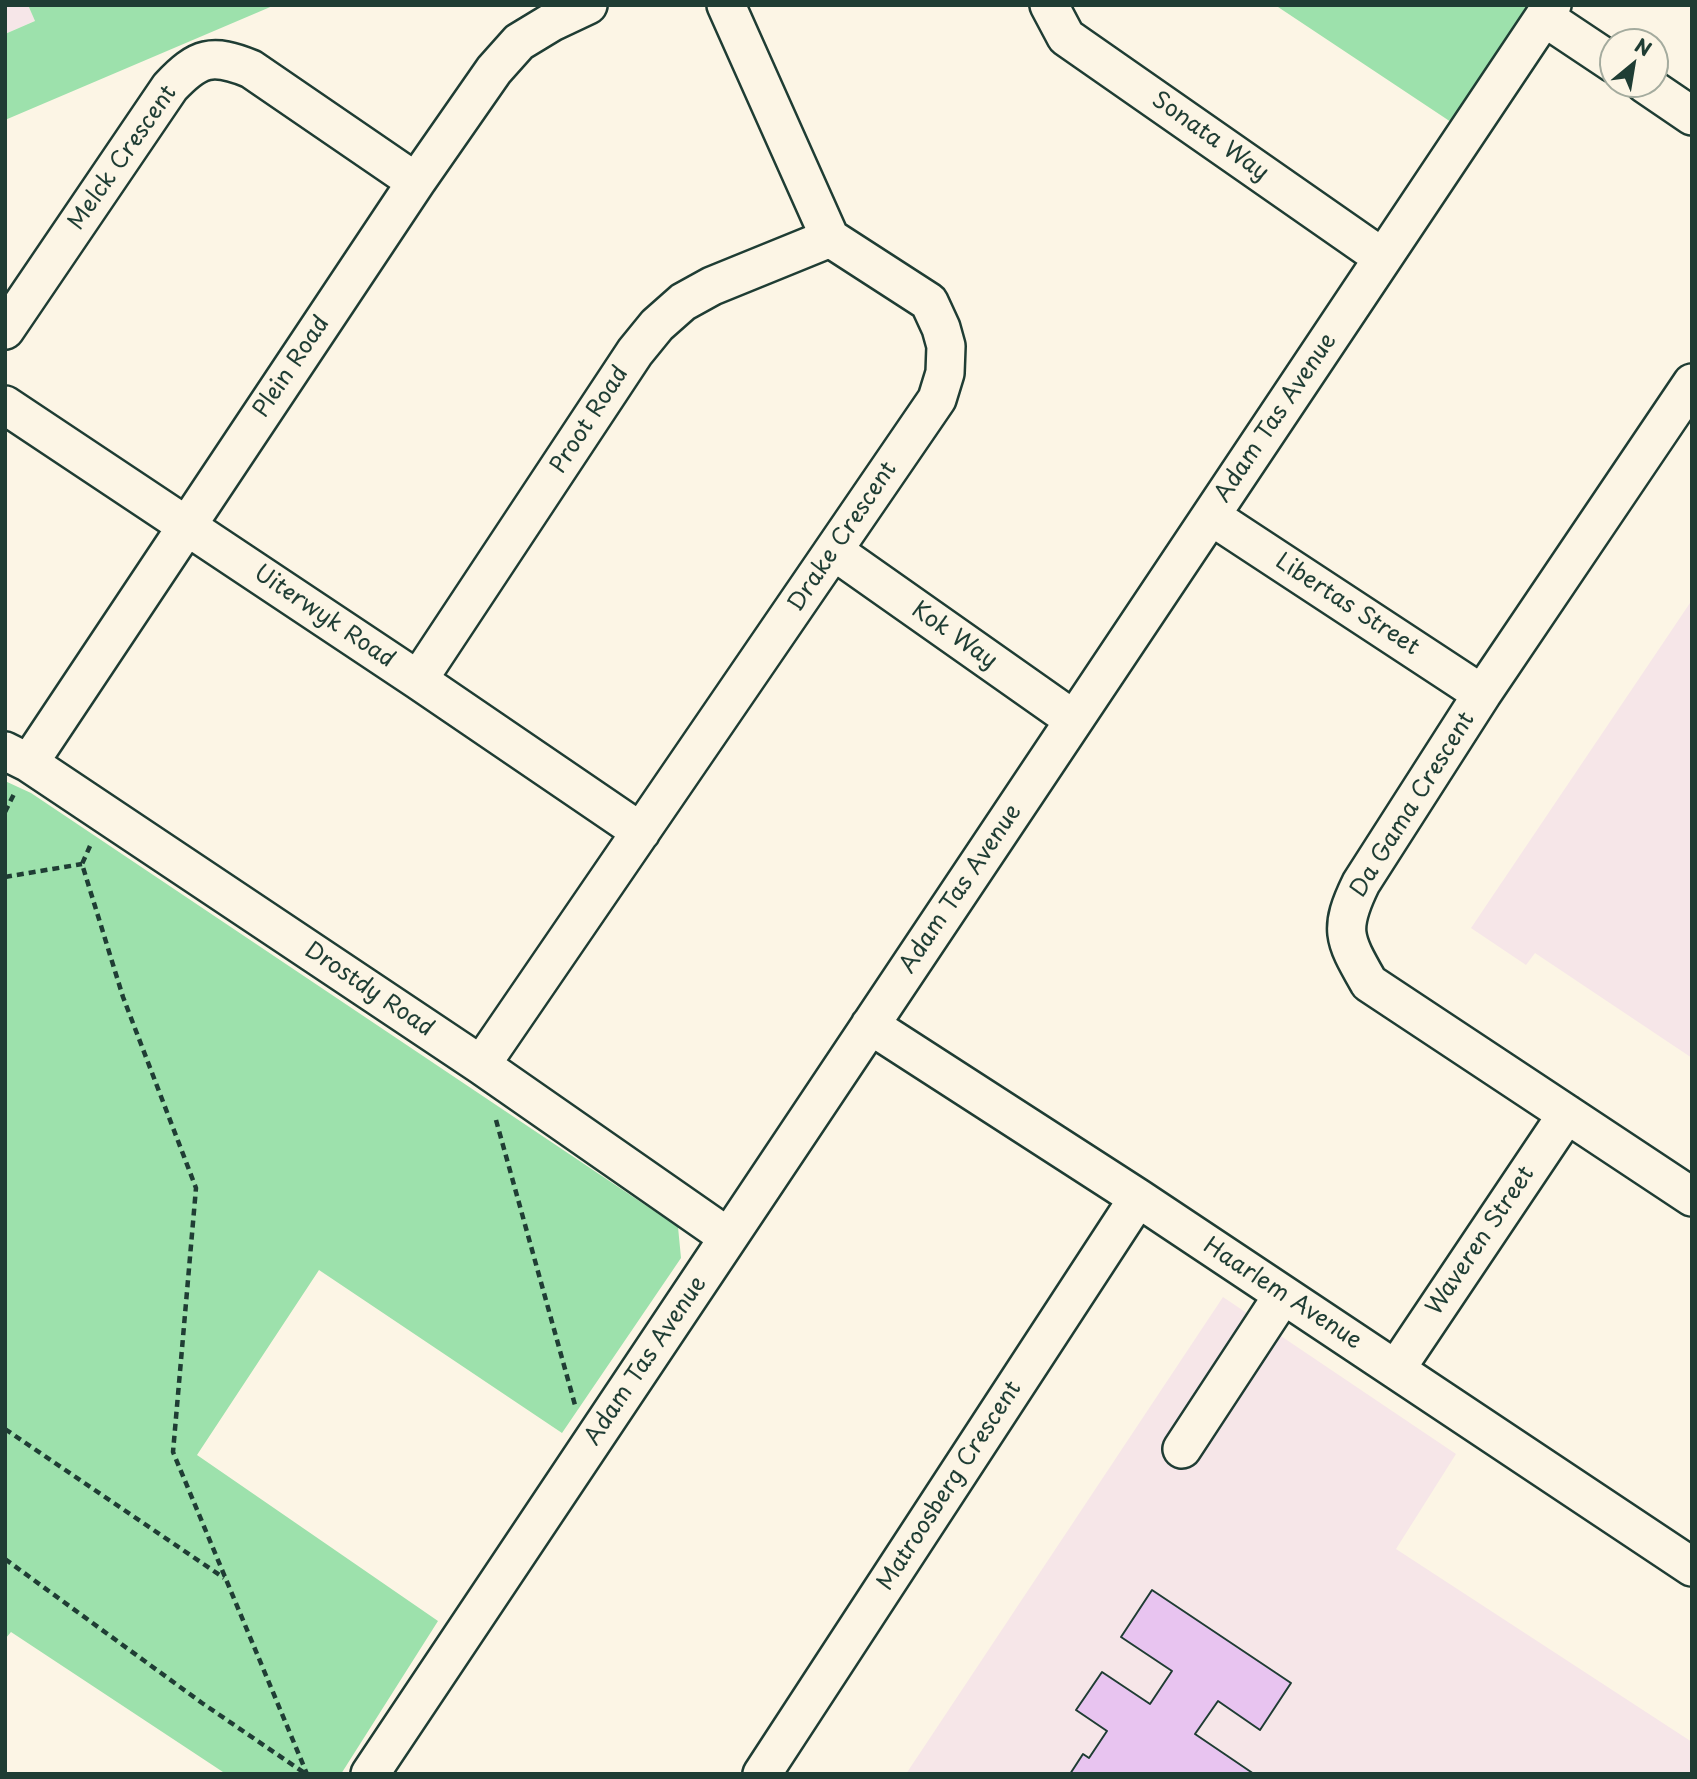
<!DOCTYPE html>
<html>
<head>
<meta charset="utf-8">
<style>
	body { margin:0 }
	#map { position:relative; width:1697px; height:1779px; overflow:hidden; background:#fcf5e5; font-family:"Playpen Sans",sans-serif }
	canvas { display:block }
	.frame { position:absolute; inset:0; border:7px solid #1f3d34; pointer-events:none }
	.north { position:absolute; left:1599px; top:28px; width:70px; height:70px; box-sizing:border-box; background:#fcf5e5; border:2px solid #a4ab9e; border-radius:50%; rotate:30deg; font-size:19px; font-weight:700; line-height:28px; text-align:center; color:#1f3d34 }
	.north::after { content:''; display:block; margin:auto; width:24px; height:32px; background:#1f3d34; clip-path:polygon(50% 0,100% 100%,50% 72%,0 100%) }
</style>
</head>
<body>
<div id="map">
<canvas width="1697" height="1779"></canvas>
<div class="frame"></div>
<div class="north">N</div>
</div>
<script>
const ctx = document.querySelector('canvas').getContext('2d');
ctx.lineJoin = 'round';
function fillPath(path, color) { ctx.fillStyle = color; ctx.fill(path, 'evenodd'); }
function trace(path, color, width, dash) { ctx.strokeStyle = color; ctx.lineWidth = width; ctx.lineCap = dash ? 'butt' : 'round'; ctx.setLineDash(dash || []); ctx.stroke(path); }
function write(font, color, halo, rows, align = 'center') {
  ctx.font = font + ' "Playpen Sans",sans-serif'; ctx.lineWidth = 5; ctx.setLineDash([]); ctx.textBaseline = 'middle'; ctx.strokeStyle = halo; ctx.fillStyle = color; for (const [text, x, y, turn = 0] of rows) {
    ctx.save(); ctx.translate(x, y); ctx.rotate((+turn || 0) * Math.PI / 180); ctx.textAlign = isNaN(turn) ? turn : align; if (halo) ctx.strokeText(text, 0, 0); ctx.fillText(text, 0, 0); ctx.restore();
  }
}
fillPath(new Path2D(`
	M5 5H28L35 21 5 34Z
	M1692 600V1058L1535 953 1526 965 1471 928Z
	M1223 1297 1456 1454 1396 1549 1692 1742V1774H906Z`), '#f6e6e8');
fillPath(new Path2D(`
	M28 5H275L5 120V34L35 21Z
	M1275 5H1529L1451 122Z
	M5 781 31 793 678 1227 681 1258 562 1433 319 1270 197 1455 438 1621 341 1774H226L11 1632 5 1639Z`), '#9de1ac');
const building = new Path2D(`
	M1152 1590 1291 1683 1260 1730 1218 1701 1195 1734 1254 1774H1070L1083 1754 1089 1758 1107 1731 1076 1710 1102 1672 1150 1704 1172 1671 1121 1637Z`);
fillPath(building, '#e8c4f0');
trace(building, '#1f3d34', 2);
const minor = new Path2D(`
	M1049 5 1066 37 1383 258
	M1544 17 1613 63
	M1645 84 1692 116
	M5 330 170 87C198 57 212 53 251 69L416 182
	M1692 383 1482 694 1361 883C1338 930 1344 939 1369 983L1692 1197
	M5 405 418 680 641 832
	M1211 516 1482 694
	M834 551 1074 720
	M418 680 635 352 657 325 683 302 712 286 830 238
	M5 751 29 763 481 1065 728 1237
	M29 763 416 182 494 70 519 42 552 22 588 5
	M870 1025 1138 1198 1692 1567
	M481 1065 937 399 945 373 946 346 941 328 929 302 830 238 726 5
	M1396 1369 1567 1114
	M1182 1449 1283 1295
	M370 1774 1552 5
	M762 1774 1138 1198`);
trace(minor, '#1f3d34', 42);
trace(new Path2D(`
	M5 812 14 794
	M90 846 82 864 123 997 196 1188 173 1452 307 1774
	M5 877 82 864
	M496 1120 575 1405
	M5 1429 224 1578
	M5 1559 202 1703 306 1774`), '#1f3d34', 4.5, [7, 5]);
trace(minor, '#fcf5e5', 37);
write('23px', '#1f3d34', '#fcf5e5', [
	["Sonata Way",1210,137,35],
	["Melck Crescent",123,158,-55],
	["Plein Road",292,367,-56],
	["Adam Tas Avenue",1276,418,-56],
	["Proot Road",590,420,-57],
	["Drake Crescent",843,537,-56],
	["Libertas Street",1347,605,33],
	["Uiterwyk Road",324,617,34],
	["Kok Way",954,636,35],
	["Da Gama Crescent",1413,805,-58],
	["Adam Tas Avenue",961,889,-56],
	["Drostdy Road",369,990,34],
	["Waveren Street",1481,1241,-56],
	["Haarlem Avenue",1282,1294,33],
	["Adam Tas Avenue",646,1361,-56],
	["Matroosberg Crescent",950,1486,-57]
]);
</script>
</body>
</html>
